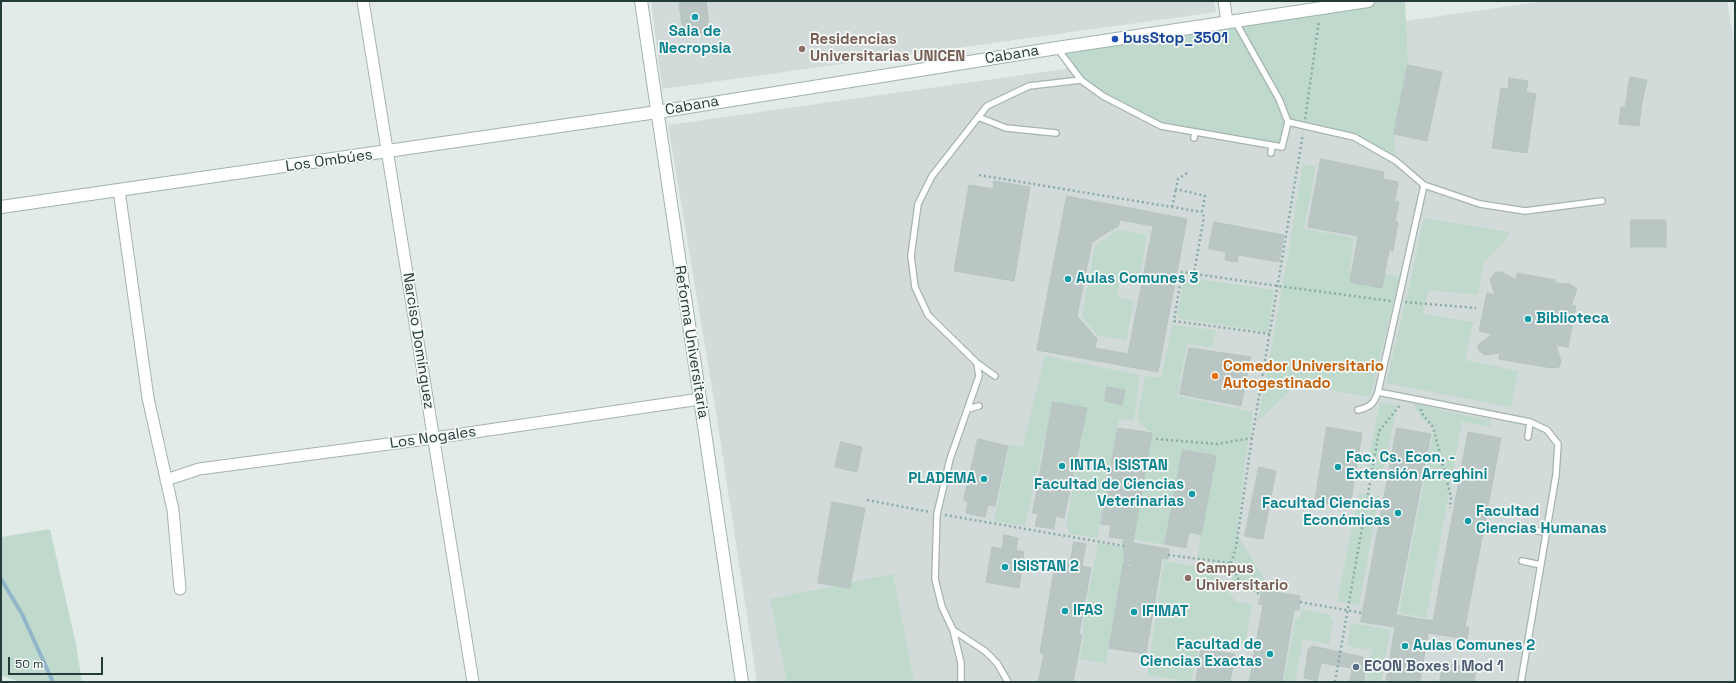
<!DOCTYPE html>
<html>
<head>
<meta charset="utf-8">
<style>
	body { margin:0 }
	#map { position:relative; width:1736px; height:683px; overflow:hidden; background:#e3ebe9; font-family:"Space Grotesk",sans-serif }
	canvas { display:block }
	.frame { position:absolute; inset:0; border:2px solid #253b39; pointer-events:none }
	.scale { position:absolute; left:8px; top:657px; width:95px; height:18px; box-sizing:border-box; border:2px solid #253b39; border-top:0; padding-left:5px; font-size:12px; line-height:14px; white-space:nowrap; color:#253b39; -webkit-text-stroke:3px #f4f8f7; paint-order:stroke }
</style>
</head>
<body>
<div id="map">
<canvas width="1736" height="683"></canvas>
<div class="frame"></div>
<div class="scale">50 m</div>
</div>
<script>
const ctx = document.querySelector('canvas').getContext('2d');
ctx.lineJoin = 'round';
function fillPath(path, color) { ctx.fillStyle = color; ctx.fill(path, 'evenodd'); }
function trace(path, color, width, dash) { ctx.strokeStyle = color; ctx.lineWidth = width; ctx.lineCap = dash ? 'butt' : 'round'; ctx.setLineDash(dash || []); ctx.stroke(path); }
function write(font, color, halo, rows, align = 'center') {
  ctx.font = font + ' "Space Grotesk",sans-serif'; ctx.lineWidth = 3.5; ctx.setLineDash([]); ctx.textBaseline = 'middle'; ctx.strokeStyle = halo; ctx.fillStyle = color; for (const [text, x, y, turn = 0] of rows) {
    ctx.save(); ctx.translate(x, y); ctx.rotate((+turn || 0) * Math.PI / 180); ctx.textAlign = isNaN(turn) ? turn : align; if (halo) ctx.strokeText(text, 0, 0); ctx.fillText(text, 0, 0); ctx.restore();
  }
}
fillPath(new Path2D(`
	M651 1H1214L1216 12 662 89Z
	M1546 1H1727L1735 48V682H757L716 412 668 125Z`), '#d2dbd9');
fillPath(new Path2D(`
	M1368 1H1405L1408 65 1394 134 1396 161 1354 137 1288 122 1242 35 1287 122 1282 147 1161 126 1081 80 1057 48Z
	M1303 164 1316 166 1304 229 1354 238 1349 271 1400 276 1370 397 1297 384 1258 421 1288 256Z
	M1424 218 1509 232 1506 240 1484 262 1478 295 1428 290 1423 314 1473 322 1465 360 1518 371 1511 407 1386 383 1410 284Z
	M1118 230 1147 235 1139 278 1121 275 1117 297 1134 301 1126 340 1097 335 1082 316 1095 246Z
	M1184 277 1274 290 1268 332 1177 318Z
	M1173 325 1216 330 1212 347 1187 344 1177 396 1253 412 1245 462 1237 534 1274 595 1240 589 1219 563 1197 557 1216 456 1183 450 1164 545 1134 539 1152 434 1137 420 1145 376 1161 378Z
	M1045 356 1140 375 1134 421 1119 419 1097 538 1068 533 1067 520 1087 408 1053 402 1025 526 994 521 1010 444 1023 447Z
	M1380 402 1397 405 1381 482 1364 479Z
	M1413 403 1449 412 1491 420 1490 427 1462 421 1426 618 1399 613 1434 428 1422 419Z
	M1359 493 1379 496 1359 605 1337 601Z
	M50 529 76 644 82 682H20L1 675V537Z
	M1098 543 1124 547 1125 552 1106 663 1079 659 1084 636 1083 624Z
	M1164 561 1213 569 1236 602 1252 604 1245 645 1202 637 1191 682 1147 675Z
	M893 574 914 682H787L770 599Z
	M1301 609 1329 615 1333 621 1329 644 1303 639 1295 682H1284L1295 620 1300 617Z
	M1351 623 1390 630 1381 682H1366L1372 650 1347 646Z`), '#bfdacc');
trace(new Path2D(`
	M1 579 22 614 53 682`), '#92b6c9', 4);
const building = new Path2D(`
	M679 1H706L710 34 684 37Z
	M1408 65 1442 72 1427 141 1394 134Z
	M1630 77 1647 80 1642 102 1639 126 1619 124 1621 107H1625Z
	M1509 78 1528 81 1526 92 1536 94 1527 153 1492 148 1501 88 1508 89Z
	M1321 159 1384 172 1383 179 1398 182 1395 201 1399 202 1395 221 1398 222 1393 251 1389 250 1382 288 1350 282 1358 236 1308 227Z
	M994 181 1030 187 1014 281 954 271 969 185 993 189Z
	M1067 196 1187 219 1158 372 1037 350ZM1120 220 1153 226 1128 354 1095 348 1097 339 1077 316 1092 242 1118 226Z
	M1631 220H1666V247H1631Z
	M1214 222 1284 235 1279 262 1238 255 1237 262 1225 260 1226 252 1209 249Z
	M1497 272H1502L1516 280 1517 273 1555 280V283L1570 284 1577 289 1571 306H1576L1568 347 1556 345 1561 361 1559 367 1552 368 1499 359 1500 353 1485 355 1478 350V345L1492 334 1479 331 1487 293 1495 295 1490 280 1494 274Z
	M1189 348 1251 357 1241 406 1180 394Z
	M1107 387 1125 390 1122 405 1105 401Z
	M1053 402 1087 408 1064 518 1056 516 1054 529 1035 526 1038 514 1033 513Z
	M1327 427 1362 433 1350 507 1315 502Z
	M1118 428 1152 433 1133 543 1169 549 1168 559 1162 558 1146 654 1109 648 1123 565 1132 567 1130 561 1129 565H1124V546L1122 542H1124V539L1109 537 1111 525 1101 524Z
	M1397 428 1431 434 1396 615 1433 621 1468 432 1501 438 1465 627H1469L1467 639 1428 633 1420 682H1386L1395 627 1361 622Z
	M978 439 1008 446 995 506 988 505 985 517 966 513 968 502 964 500Z
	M841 442 862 447 857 472 835 467Z
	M1183 450 1216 456 1201 535 1189 532 1186 548 1165 544Z
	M1259 467 1276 471 1263 539 1245 536Z
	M832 502 865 508 850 588 818 583Z
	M1004 535 1018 538 1016 550 1024 552 1019 588 986 582 992 547 1002 549Z
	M1074 542 1086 544 1082 566 1091 568 1079 634 1082 635 1073 682H1038L1044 654 1040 653 1056 559 1070 562Z
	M1262 590 1300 596 1299 610H1294L1282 682H1249L1263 605 1259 604Z
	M1312 646 1363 657 1367 662 1364 682H1350L1352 668 1321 663 1317 681 1304 678 1308 650Z
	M1201 649 1235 654 1230 682H1196Z
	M1443 663 1476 668 1474 682H1440Z`);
fillPath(building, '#b9c6c3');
trace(building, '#b7c4c1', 1);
const lane = new Path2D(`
	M1235 21 1279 99 1288 122 1354 137 1396 161 1424 185 1378 392C1374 404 1370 407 1358 410
	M1057 48 1081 80
	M978 117 1006 128 1056 133
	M1194 138 1195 132
	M1271 153 1272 145
	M1424 185 1480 204 1525 211 1602 201
	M977 363 995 376
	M1378 392 1530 422 1547 430 1558 444 1556 475 1521 682
	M968 409 979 406
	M1528 437 1530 422
	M1528 530 1547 532
	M1522 561 1541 565
	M953 630 985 651 997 663 1008 682
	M961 682V663L953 630 942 607 935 579 937 514 950 459 979 376 977 363 928 315 915 287 911 256 918 204 932 176 987 106 1029 86 1081 80 1103 96 1161 126 1282 147 1288 122`);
const street = new Path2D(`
	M363 1 473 682
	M1224 1 1227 22
	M119 190 148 398 173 510 180 589
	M166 480 199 469 434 438 700 399`);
const secondary = new Path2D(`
	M641 1 742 682
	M1 207 657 112 1057 48 1368 1`);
trace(lane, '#a6b3b1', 8);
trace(street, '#a6b3b1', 13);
trace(secondary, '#a0b3b0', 14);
trace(new Path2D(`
	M1305 119 1319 21
	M1187 173 1178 179 1176 189 1205 196 1202 212 1204 217 1194 273
	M979 175 1202 212
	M1172 207 1176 189
	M1405 302 1476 308
	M1270 334 1174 321 1182 272 1278 286 1391 301
	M1421 409V412L1433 427 1451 497 1450 508
	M1156 439 1217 444 1252 438
	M867 500 930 512
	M945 515 1124 546
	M1168 555 1231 563 1240 583 1261 595
	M1231 563 1236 547 1252 438 1303 134
	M1300 602 1363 613
	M1335 682 1379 431 1401 404`), '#88aba7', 2.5, [2, 3]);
trace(lane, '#fff', 5.5);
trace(street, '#fff', 11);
trace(secondary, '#fff', 12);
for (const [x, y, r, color] of [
	[695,17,4,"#0f9aa8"],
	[1115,39,4,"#1a4fb4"],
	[802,49,4,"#8d6e63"],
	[1068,279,4,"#0f9aa8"],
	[1528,319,4,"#0f9aa8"],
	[1215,376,4,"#e8710a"],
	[1062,466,4,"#0f9aa8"],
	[1338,467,4,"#0f9aa8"],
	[984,479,4,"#0f9aa8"],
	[1192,494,4,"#0f9aa8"],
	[1398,513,4,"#0f9aa8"],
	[1468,521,4,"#0f9aa8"],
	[1005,567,4,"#0f9aa8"],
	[1188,578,4,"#8d6e63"],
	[1065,611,4,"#0f9aa8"],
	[1134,612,4,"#0f9aa8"],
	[1405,646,4,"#0f9aa8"],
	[1270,654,4,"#0f9aa8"],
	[1356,667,4,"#5c6f8a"]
]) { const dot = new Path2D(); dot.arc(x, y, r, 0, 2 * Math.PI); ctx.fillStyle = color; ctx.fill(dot); trace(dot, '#f4f8f7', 1.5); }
write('bold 15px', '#0d838f', '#f4f8f7', [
	["Sala de",695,32,"center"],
	["Necropsia",695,49,"center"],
	["Aulas Comunes 3",1076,279],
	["Biblioteca",1536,319],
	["Fac. Cs. Econ. -",1346,458],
	["Extensión Arreghini",1346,475],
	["INTIA, ISISTAN",1070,466],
	["PLADEMA",976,479,"right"],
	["Facultad de Ciencias",1184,485,"right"],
	["Veterinarias",1184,502,"right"],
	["Facultad Ciencias",1390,504,"right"],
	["Económicas",1390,521,"right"],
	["Facultad",1476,512],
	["Ciencias Humanas",1476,529],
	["ISISTAN 2",1013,567],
	["IFAS",1073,611],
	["IFIMAT",1142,612],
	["Facultad de",1262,645,"right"],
	["Ciencias Exactas",1262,662,"right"],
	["Aulas Comunes 2",1413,646]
], 'left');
write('bold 15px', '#164399', '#f4f8f7', [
	["busStop_3501",1123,39]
], 'left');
write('bold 15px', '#785e54', '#f4f8f7', [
	["Residencias",810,40],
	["Universitarias UNICEN",810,57],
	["Campus",1196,569],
	["Universitario",1196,586]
], 'left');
write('15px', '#253b39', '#f4f8f7', [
	["Cabana",1012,55,-9],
	["Cabana",692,106,-10],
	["Los Ombúes",329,161,-8],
	["Narciso Domínguez",418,341,81],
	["Reforma Universitaria",691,342,81],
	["Los Nogales",433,438,-8]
]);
write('bold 15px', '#c56008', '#f4f8f7', [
	["Comedor Universitario",1223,367],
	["Autogestinado",1223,384]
], 'left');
write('bold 15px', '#4e5e75', '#f4f8f7', [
	["ECON Boxes I Mod 1",1364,667]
], 'left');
</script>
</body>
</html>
